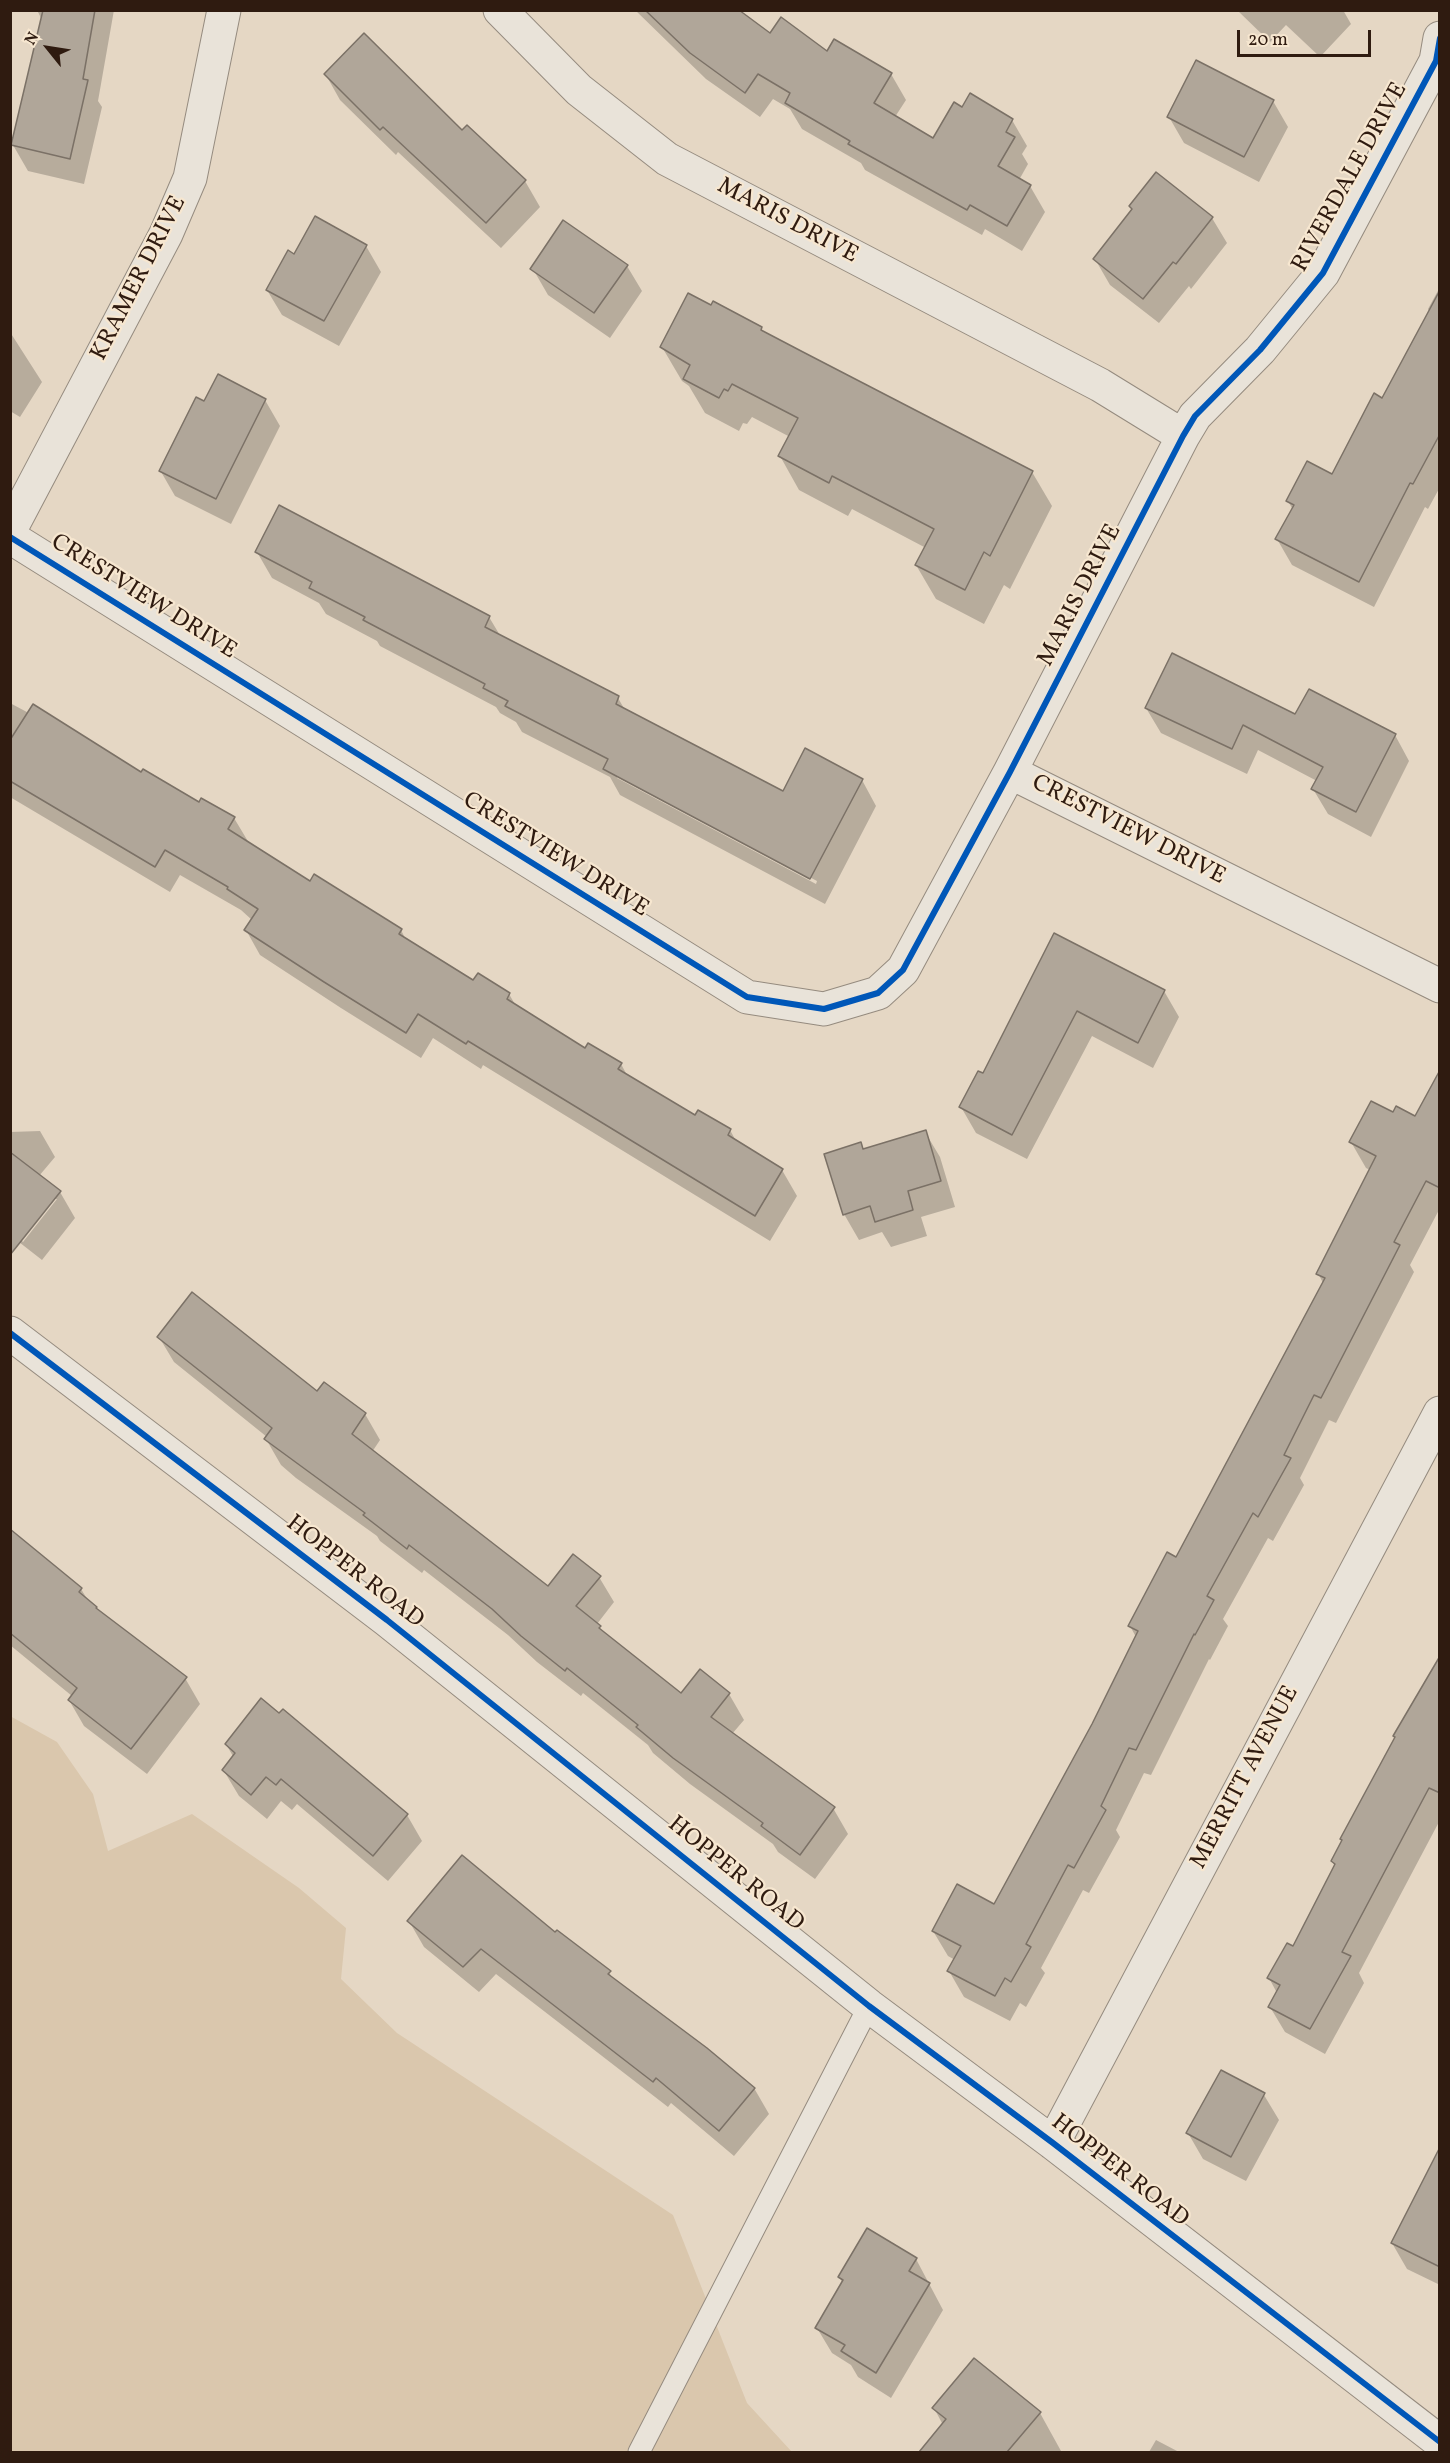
<!DOCTYPE html>
<html>
<head>
<meta charset="utf-8">
<style>
	body { margin:0 }
	#map { position:relative; width:1450px; height:2463px; overflow:hidden; background:#e5d7c4; font-family:Vollkorn,serif }
	canvas { display:block }
	.frame { position:absolute; inset:0; border:12px solid #2f1b10; pointer-events:none }
	.north { position:absolute; left:18px; top:18px; width:60px; height:60px; -webkit-text-stroke:4px #f7e7d0; paint-order:stroke; rotate:300deg; font-size:16px; font-weight:700; line-height:24px; text-align:center; color:#2f1b10 }
	.north::after { content:''; display:block; margin:auto; width:21px; height:27px; background:#2f1b10; clip-path:polygon(50% 0,100% 100%,50% 72%,0 100%) }
	.scale { position:absolute; left:1237px; top:30px; width:134px; height:27px; box-sizing:border-box; border:3px solid #2f1b10; border-top:0; padding-left:8px; font-size:18px; line-height:21px; white-space:nowrap; color:#2f1b10; -webkit-text-stroke:4px #f7e7d0; paint-order:stroke }
</style>
</head>
<body>
<div id="map">
<canvas width="1450" height="2463"></canvas>
<div class="frame"></div>
<div class="north">N</div>
<div class="scale">20 m</div>
</div>
<script>
const ctx = document.querySelector('canvas').getContext('2d');
ctx.lineJoin = 'round';
function fillPath(path, color) { ctx.fillStyle = color; ctx.fill(path, 'evenodd'); }
function trace(path, color, width, dash) { ctx.strokeStyle = color; ctx.lineWidth = width; ctx.lineCap = dash ? 'butt' : 'round'; ctx.setLineDash(dash || []); ctx.stroke(path); }
function write(font, color, halo, rows, align = 'center') {
  ctx.font = font + ' Vollkorn,serif'; ctx.lineWidth = 4.5; ctx.setLineDash([]); ctx.textBaseline = 'middle'; ctx.strokeStyle = halo; ctx.fillStyle = color; for (const [text, x, y, turn = 0] of rows) {
    ctx.save(); ctx.translate(x, y); ctx.rotate((+turn || 0) * Math.PI / 180); ctx.textAlign = isNaN(turn) ? turn : align; if (halo) ctx.strokeText(text, 0, 0); ctx.fillText(text, 0, 0); ctx.restore();
  }
}
fillPath(new Path2D(`
	M10 1716 57 1742 93 1794 108 1851 192 1814 299 1888 346 1928 341 1979 397 2033 673 2215 747 2403 792 2452H11Z`), '#dac7ad');
fillPath(new Path2D(`
	M37 10H114L98 101 102 107 84 184 28 171 13 145 42 20Z
	M635 10H736L770 35 891 74 906 100 895 117 934 140 963 109 1012 120 1027 146 1022 154 1028 164 1019 180 1030 186 1045 212 1022 251 985 229 982 235 865 170 861 163 802 129 790 109 773 99 760 117 706 79Z
	M1237 10H1343L1351 24 1320 57 1286 25 1270 42Z
	M326 75 525 181 540 207 501 248 398 152 396 155 340 100Z
	M1273 101 1288 127 1259 182 1184 143 1169 117Z
	M1131 206 1212 218 1227 243 1191 289 1189 286 1159 323 1110 285 1095 259 1133 211Z
	M366 246 381 272 339 346 282 315 267 290 295 256Z
	M627 266 642 291 610 338 548 295 533 269Z
	M1440 287V487L1428 509 1425 507 1374 607 1292 565 1277 539 1293 510 1288 501 1332 476 1383 400 1430 312 1428 309Z
	M761 328 764 333 1032 472 1052 506 1010 589 1004 585 984 624 936 599 916 565 926 548 852 509 848 516 799 490 780 456 790 437 752 417 747 424 743 423 739 431 705 413 689 386 682 381 662 347Z
	M10 332 42 382 20 417 10 411Z
	M265 400 280 426 231 524 175 496 160 470 204 403Z
	M257 552 489 617 501 637 618 698 625 710 784 793 862 780 876 806 825 904 620 795 610 777 522 732 516 722 500 713 496 707 380 646 377 641 326 614 319 603 272 578ZM617 775 817 881 816 884 617 778Z
	M10 703 199 804 234 818 249 843 310 883 401 930 406 940 474 982 509 994 516 1006 586 1050 621 1064 628 1077 695 1117 730 1130 736 1141 782 1170 797 1196 770 1241 483 1065 481 1069 433 1038 421 1058 341 1008 260 955 246 930 252 920 241 910 180 875 170 892 10 797Z
	M1146 708 1296 716 1395 735 1409 761 1371 837 1328 814 1313 789 1317 781 1258 750 1247 774 1161 733Z
	M1030 988 1164 991 1179 1017 1153 1068 1092 1036 1027 1159 976 1133 961 1107 983 1075Z
	M1440 1104V1208L1410 1265 1414 1272 1336 1423 1329 1420 1300 1478 1304 1485 1273 1541 1268 1538 1223 1619 1228 1626 1210 1660 1209 1659 1151 1775 1144 1773 1116 1830 1120 1837 1089 1893 1083 1890 1041 1968 1045 1973 1026 2007 1020 2003 1010 2021 964 1997 949 1971 955 1960 948 1956 933 1931 995 1906 1094 1725 1136 1637 1130 1626 1177 1559 1323 1283 1318 1273 1370 1170 1366 1168 1351 1142 1394 1114 1416 1118Z
	M40 1131 55 1157 39 1176 60 1192 75 1218 42 1260 10 1235V1132ZM53 1199H57L23 1242 21 1240Z
	M925 1132 940 1157 955 1207 921 1217 927 1236 891 1247 882 1232 859 1240 844 1214 864 1151Z
	M159 1337 318 1393 324 1384 365 1414 380 1440 372 1452 548 1588 599 1577 614 1602 597 1624 604 1634 681 1695 729 1694 744 1720 732 1734 833 1808 848 1834 815 1879 778 1852 773 1844 690 1784 653 1753 648 1745 583 1693 581 1696 537 1662 508 1635 424 1570 422 1573 380 1541 377 1536 296 1478 281 1465 266 1439 267 1437 174 1362Z
	M10 1531 81 1589 89 1602 98 1612 185 1678 200 1704 147 1774 84 1726 69 1700 72 1696 10 1645Z
	M1440 1659V1820L1359 1973 1364 1983 1325 2054 1285 2032 1270 2007 1277 1993 1269 1978 1293 1948 1335 1867 1332 1861 1343 1842 1341 1839Z
	M226 1744 407 1815 422 1841 388 1881 297 1804 292 1810 281 1801 267 1819 239 1796 224 1771 234 1758Z
	M409 1921 556 1934 609 1972 614 1981 754 2088 769 2114 734 2156 671 2103 668 2107 496 1974 479 1992 424 1947Z
	M1221 2072 1264 2095 1279 2120 1246 2181 1203 2159 1188 2133Z
	M1440 2197V2285L1407 2269 1392 2243Z
	M916 2259 943 2310 891 2398 858 2377 851 2365 832 2353 817 2328 843 2283 839 2277Z
	M934 2408 1040 2413 1061 2451 934 2452 929 2443 943 2425Z
	M1156 2440 1179 2452H1146L1147 2451 1149 2452Z`), '#0003');
const building = new Path2D(`
	M43 10H95L83 79 88 80 70 159 11 145Z
	M645 10H739L770 33 781 17 827 51 834 39 892 73 874 103 933 138 954 102 962 107 970 93 1013 119 1006 132 1015 137 998 166 1031 185 1007 226 970 205 967 210 848 144 850 141 785 103 790 93 758 74 745 93 690 53Z
	M364 33 462 130 467 125 526 180 486 223 383 127 380 130 324 74Z
	M1196 60 1274 100 1244 157 1167 117Z
	M1156 172 1213 217 1176 264 1173 262 1143 299 1093 259 1132 209 1129 206Z
	M315 216 367 245 324 321 266 290 288 250 294 254Z
	M563 220 628 265 594 313 530 269Z
	M1440 290V434L1413 484 1410 483 1359 582 1275 539 1294 505 1286 501 1307 461 1332 474 1374 393 1382 398Z
	M688 293 711 305 713 301 762 327 761 330 803 352 1033 471 990 556 984 552 965 590 915 565 934 529 832 476 829 483 778 456 798 418 732 384 728 391 724 389 719 398 683 379 690 365 660 347Z
	M218 374 266 399 216 499 159 471 196 397 204 401Z
	M279 505 490 616 485 627 619 696 616 704 783 791 805 748 863 779 810 879 603 769 608 759 505 706 508 701 483 688 485 684 363 620 365 617 309 588 312 582 255 552Z
	M1172 653 1295 714 1309 689 1396 734 1356 812 1311 789 1323 767 1243 725 1232 749 1145 708Z
	M33 704 141 772 143 769 199 802 201 798 235 817 228 829 310 881 314 874 402 929 399 934 473 980 478 973 510 993 507 999 585 1048 588 1043 622 1063 618 1069 695 1115 698 1110 731 1129 728 1135 783 1169 755 1216 468 1041 466 1044 418 1014 406 1033 324 982 244 930 258 909 227 889 228 887 165 850 155 867 10 781V740Z
	M1054 933 1165 990 1138 1043 1077 1011 1012 1135 959 1107 978 1071 983 1073Z
	M1440 1070V1188L1426 1181 1394 1242 1400 1245 1351 1340 1321 1398 1314 1395 1284 1455 1291 1458 1258 1517 1253 1513 1207 1596 1214 1600 1195 1635 1194 1634 1136 1750 1129 1748 1101 1806 1106 1810 1074 1868 1068 1865 1026 1944 1031 1947 1011 1982 1005 1978 995 1996 947 1971 961 1946 932 1931 957 1884 994 1904 1092 1724 1138 1631 1128 1626 1167 1552 1176 1557 1325 1278 1316 1274 1376 1156 1349 1142 1371 1101 1393 1112 1396 1106 1415 1116Z
	M926 1130 941 1181 908 1191 913 1210 875 1222 870 1206 843 1215 824 1154 861 1142 863 1149Z
	M10 1152 61 1191 10 1255Z
	M192 1292 317 1391 324 1382 366 1413 352 1434 548 1586 573 1554 601 1576 576 1606 601 1626 599 1628 681 1693 700 1669 730 1693 711 1717 835 1807 800 1855 761 1826 763 1823 673 1758 636 1727 638 1725 567 1668 565 1671 521 1636 492 1609 409 1545 407 1549 363 1515 365 1513 264 1439 272 1428 157 1337Z
	M10 1529 82 1588 79 1592 97 1607 96 1608 187 1677 131 1749 68 1700 77 1688 10 1633Z
	M1440 1656V1793L1429 1788 1342 1952 1351 1956 1310 2029 1268 2007 1280 1985 1267 1978 1287 1943 1293 1946 1335 1864 1331 1861 1342 1840 1340 1839 1395 1737 1393 1736Z
	M261 1698 279 1713 283 1709 408 1814 373 1856 281 1779 276 1785 266 1777 251 1795 222 1770 235 1753 225 1744Z
	M462 1855 555 1932 557 1930 611 1971 608 1974 707 2048 755 2088 719 2131 656 2078 653 2082 481 1949 463 1967 407 1921Z
	M1221 2070 1265 2093 1231 2157 1186 2133Z
	M1440 2147V2267L1391 2243Z
	M867 2228 917 2258 909 2271 930 2283 876 2373 841 2351 845 2345 815 2328 843 2280 838 2277Z
	M974 2358 1041 2412 1007 2452H919L946 2419 932 2408Z`);
fillPath(building, '#b0a699');
trace(building, '#7b7166', 1.5);
const lane = new Path2D(`
	M639 2452 869 2006`);
const street = new Path2D(`
	M500 10 579 90 667 159 1100 385 1183 436
	M10 530 166 234 190 178 224 10
	M10 537 747 997 824 1009 878 993 903 970 1010 772 1183 436 1195 416 1260 350 1323 273 1436 61 1440 38
	M1010 772 1440 986
	M10 1333 387 1620 869 2006 1053 2143 1440 2442
	M1053 2143 1440 1413`);
trace(lane, '#958b7f', 23);
trace(street, '#958b7f', 35);
trace(lane, '#e9e3d9', 21);
trace(street, '#e9e3d9', 33);
trace(new Path2D(`
	M10 537 747 997 824 1009 878 993 903 970 1010 772 1183 436 1195 416 1260 350 1323 273 1436 61 1440 38
	M10 1333 387 1620 869 2006 1053 2143 1440 2442`), '#0057b8', 6);
write('24px', '#2f1b10', '#f7e7d0', [
	["RIVERDALE DRIVE",1351,178,-61],
	["MARIS DRIVE",787,222,28],
	["KRAMER DRIVE",140,279,-63],
	["MARIS DRIVE",1081,596,-63],
	["CRESTVIEW DRIVE",143,598,32],
	["CRESTVIEW DRIVE",1128,831,27],
	["CRESTVIEW DRIVE",555,856,32],
	["HOPPER ROAD",354,1573,38],
	["MERRITT AVENUE",1246,1778,-62],
	["HOPPER ROAD",735,1875,39],
	["HOPPER ROAD",1119,2172,38]
]);
</script>
</body>
</html>
